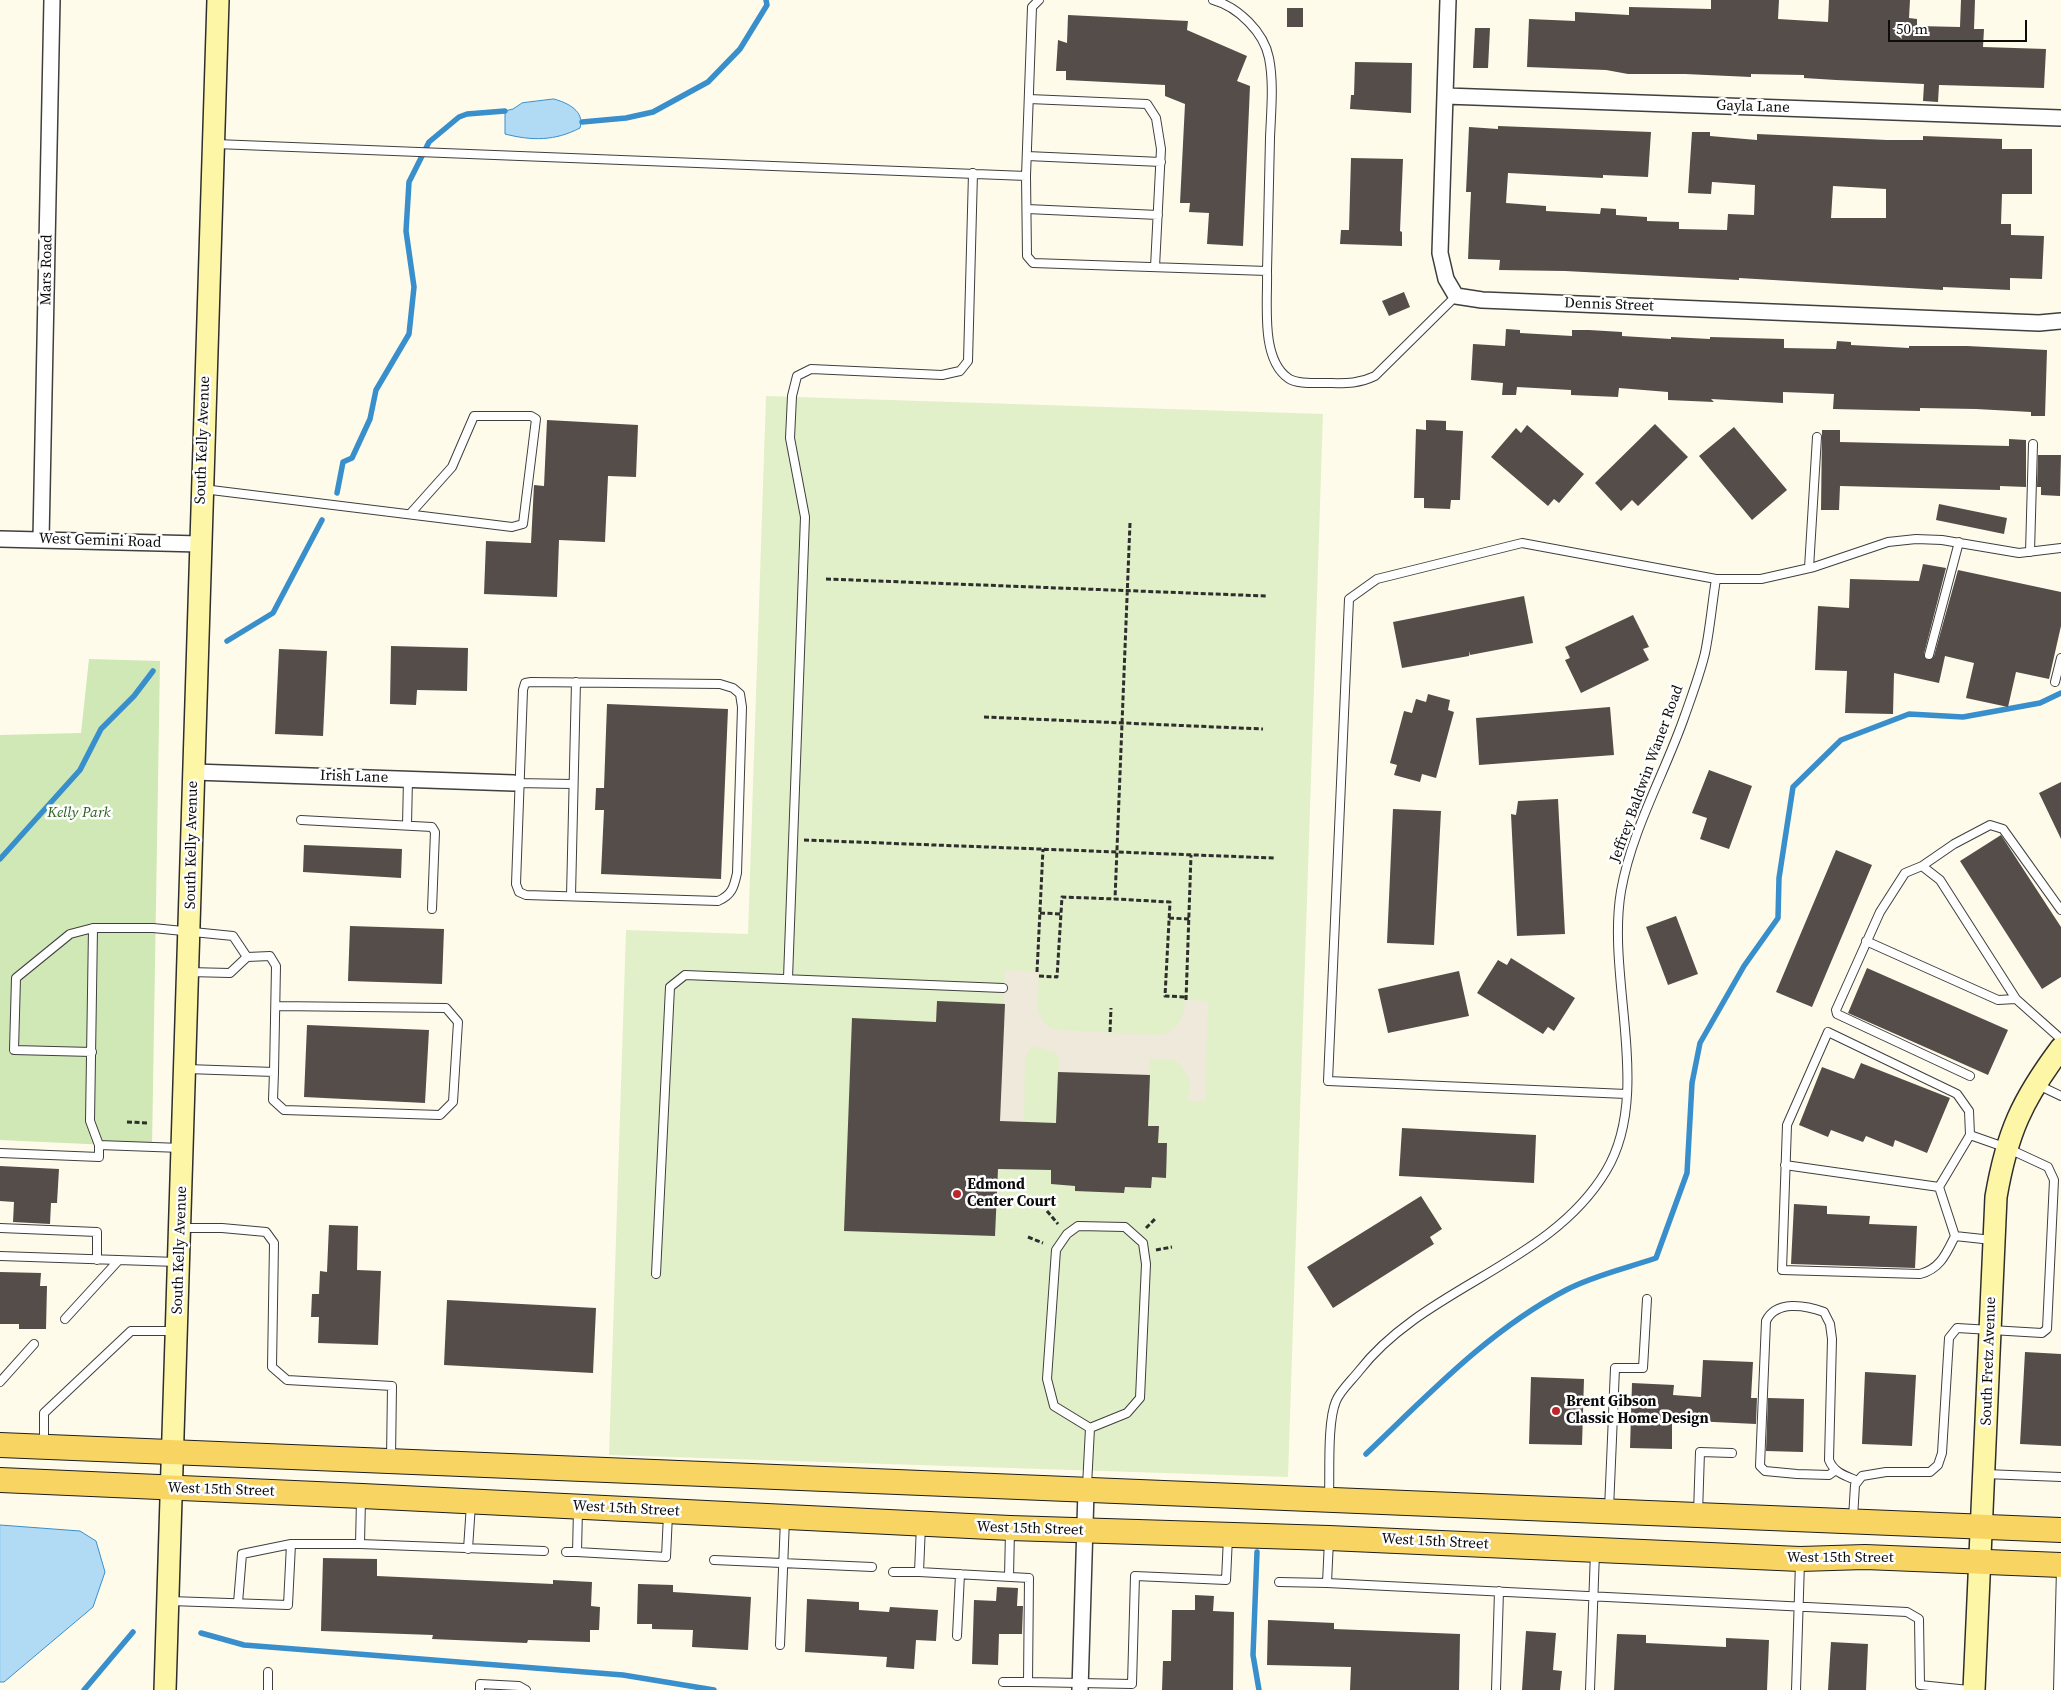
<!DOCTYPE html>
<html>
<head>
<meta charset="utf-8">
<style>
	body { margin:0 }
	#map { position:relative; width:2061px; height:1690px; overflow:hidden; background:#fffbeb; font-family:"Source Serif 4",serif }
	canvas { display:block }
	.scale { position:absolute; left:1888px; top:20px; width:139px; height:22px; box-sizing:border-box; border:2px solid #0c0c0c; border-top:0; padding-left:6px; font-size:15px; line-height:18px; white-space:nowrap; color:#0c0c0c; -webkit-text-stroke:4px #fff; paint-order:stroke }
</style>
</head>
<body>
<div id="map">
<canvas width="2061" height="1690"></canvas>
<div class="scale">50 m</div>
</div>
<script>
const ctx = document.querySelector('canvas').getContext('2d');
ctx.lineJoin = 'round';
function fillPath(path, color) { ctx.fillStyle = color; ctx.fill(path, 'evenodd'); }
function trace(path, color, width, dash) { ctx.strokeStyle = color; ctx.lineWidth = width; ctx.lineCap = dash ? 'butt' : 'round'; ctx.setLineDash(dash || []); ctx.stroke(path); }
function write(font, color, halo, rows, align = 'center') {
  ctx.font = font + ' "Source Serif 4",serif'; ctx.lineWidth = 5; ctx.setLineDash([]); ctx.textBaseline = 'middle'; ctx.strokeStyle = halo; ctx.fillStyle = color; for (const [text, x, y, turn = 0] of rows) {
    ctx.save(); ctx.translate(x, y); ctx.rotate((+turn || 0) * Math.PI / 180); ctx.textAlign = isNaN(turn) ? turn : align; if (halo) ctx.strokeText(text, 0, 0); ctx.fillText(text, 0, 0); ctx.restore();
  }
}
fillPath(new Path2D(`
	M89 659 160 661 152 1147 0 1140V735L81 733Z`), '#cfe8b6');
fillPath(new Path2D(`
	M766 396 1323 414 1288 1477 609 1455 626 930 748 934Z`), '#e1f0c8');
fillPath(new Path2D(`
	M1005 970 1039 972 1037 1007 1039 1013 1044 1022 1051 1028 1058 1030 1159 1035 1170 1031 1178 1024 1184 1012 1185 1000 1208 1001 1205 1102 1188 1101 1190 1081 1180 1064 1173 1060 1150 1059V1075L1059 1072V1059L1057 1054 1039 1047 1031 1048 1025 1059 1024 1122 1000 1121Z`), '#eee9db');
const water = new Path2D(`
	M554 99C568 103 585 111 580 128 555 141 532 141 505 134V111L513 109 522 103Z
	M0 1525 80 1531 96 1541 105 1572 93 1607 4 1682H0Z`);
fillPath(water, '#b1dbf5');
trace(water, '#388fcc', 1);
trace(new Path2D(`
	M582 122 626 118 653 112 708 82 740 49 767 5 766 0
	M337 493 343 462 352 458 370 419 376 390 409 334 414 287 406 231 409 182 429 142 459 117 467 114 505 111
	M227 641 273 613 322 520
	M0 859 80 770 101 729 134 696 153 671
	M1366 1454C1428 1395 1489 1330 1566 1290 1592 1276 1627 1268 1656 1258L1687 1173 1692 1083 1700 1043 1744 966 1778 918 1779 878 1793 787 1841 740 1909 714 1963 717 2040 703 2061 693
	M1257 1552 1253 1655 1259 1690
	M201 1633 244 1645 623 1675 714 1690
	M84 1690 133 1632`), '#388fcc', 5.5);
fillPath(new Path2D(`
	M1711 0H1779L1778 19 1828 22 1829 0H1910L1909 18 1917 19V26L1960 27 1961 0H1975L1974 29H1984L1983 47 2046 49 2044 88 1939 85 1938 102 1923 101 1924 84 1836 80 1804 78V75L1751 74V77L1685 74H1628L1606 70 1527 67 1529 19 1575 21V12L1629 15V7L1711 9Z
	M1287 8H1303V27H1287Z
	M1068 15 1188 21 1187 30 1247 56 1237 81 1250 86 1243 246 1207 244 1209 213 1189 212 1190 203H1180L1185 104 1165 96V85L1066 80V71H1056L1058 40 1067 43Z
	M1475 28H1490L1488 68H1473Z
	M1355 62 1412 63 1411 113 1350 109 1351 95H1354Z
	M1498 126 1651 132 1648 177 1603 175V178L1508 173 1506 203 1546 206V211L1600 214 1601 208 1616 209V215L1647 217V221L1679 222V229L1727 230 1728 214 1754 215 1755 185 1712 182 1711 194 1688 193 1692 132H1710V136L1757 140V134L1887 140H1923V136L2002 139V149H2032V194H2002L2001 224H2011V235L2044 236 2042 279 2010 278V290L1943 287V290L1739 278V280L1565 271 1499 270 1500 260 1468 259 1471 192H1466L1469 127 1498 129ZM1833 186 1886 189V218H1831Z
	M1351 158 1403 159 1400 231 1402 232V246L1340 244 1341 230H1349Z
	M1404 292 1410 307 1389 316 1382 301Z
	M1506 329 1520 330V333L1572 336V330H1589L1622 332V336L1671 339V337L1710 339V337L1784 339V348L1836 349 1837 341 1851 342V345L1909 348V346H1967L2047 350 2045 416H2031V412L1976 409 1920 408V411L1833 409 1834 394 1783 392V403L1711 399 1714 402 1668 400V392L1619 388 1618 397 1571 395V390L1517 387 1516 395H1502L1503 383 1471 380 1473 344 1505 346Z
	M547 420 638 425 636 477 608 476 605 542 559 540 557 597 484 594 486 541 531 543 534 485 544 486Z
	M1426 420 1446 421V430L1463 431 1460 500H1451L1450 509 1424 508V498H1414L1416 429 1426 430Z
	M1655 424 1688 457 1638 506 1632 500 1621 511 1595 483Z
	M1527 425 1584 474 1559 503 1554 499 1548 506 1491 457 1516 428 1521 433Z
	M1734 427 1787 490 1752 520 1699 456Z
	M1822 430H1840V442L2009 446V439L2026 440V487L2000 486V490L1840 486 1839 510H1821Z
	M2038 455H2061L2060 496 2041 495V487H2037Z
	M1939 504 2007 518 2004 534 1936 520Z
	M1923 564 1946 568 1924 654 1928 660 1934 656 1958 570 2061 592V626L2049 679 2016 672 2008 707 1966 698 1974 663 1945 656 1939 683 1894 673 1893 714 1845 713 1847 671 1815 670 1818 606 1849 608 1850 579 1919 581Z
	M1524 596 1533 643 1470 655V651L1469 656 1402 668 1393 622Z
	M1633 615 1649 647 1643 649 1649 660 1581 693 1565 660 1570 658 1565 647Z
	M391 646 468 648 467 691 417 690 416 705 390 704Z
	M279 649 327 651 323 736 275 734Z
	M1428 694 1450 700 1448 710 1454 712 1436 778 1422 774 1420 782 1394 775 1397 765 1390 763 1404 711 1412 713 1416 699 1426 702Z
	M607 704 728 709 721 879 601 874 604 810H595L596 788H604Z
	M1610 707 1614 755 1479 765 1476 718Z
	M1709 770 1752 786 1729 849 1700 839 1707 818 1692 813Z
	M2061 782V839L2039 793Z
	M1558 799 1565 934 1517 936 1511 814 1516 815 1518 801Z
	M1393 809 1441 811 1434 945 1387 943Z
	M2001 835 2061 927V977L2042 989 1960 861Z
	M304 845 402 849 401 878 303 872Z
	M1836 850 1872 865 1812 1007 1776 992Z
	M1676 916 1698 974 1668 985 1646 927Z
	M350 926 444 929 442 984 348 981Z
	M1511 958 1575 998 1554 1031 1548 1027 1543 1034 1477 993 1498 960 1507 965Z
	M1867 968 2008 1030 1988 1075 1848 1013Z
	M1459 971 1469 1016 1388 1033 1378 989Z
	M937 1001 1005 1004 1000 1121 1056 1123 1058 1072 1150 1075 1148 1126H1159L1158 1143H1167L1166 1178 1152 1177 1151 1188 1125 1187 1124 1193 1075 1191V1186L1051 1184V1170L998 1169 995 1236 844 1231 852 1018 936 1022Z
	M307 1025 429 1030 425 1103 304 1097Z
	M1861 1063 1950 1098 1927 1153 1895 1140 1893 1147 1866 1136 1863 1142 1831 1130 1828 1137 1799 1125 1822 1067 1854 1079Z
	M1402 1128 1536 1135 1534 1183 1399 1176Z
	M0 1166 59 1169 57 1203H51L50 1224 13 1222 14 1202 0 1201Z
	M1421 1196 1442 1229 1430 1237 1434 1244 1333 1308 1307 1267Z
	M1794 1204 1827 1206V1214L1870 1216 1869 1224 1917 1226 1915 1268 1791 1264Z
	M329 1225 358 1226 357 1270 381 1271 378 1345 318 1343 319 1317H311L312 1294H319L320 1271 327 1272Z
	M0 1272 41 1273 40 1286H47L46 1329H19V1324H0Z
	M447 1300 596 1308 593 1373 444 1365Z
	M2025 1352 2061 1354V1446L2020 1444Z
	M1703 1360 1753 1362 1751 1398H1757L1756 1424 1672 1420V1449L1630 1448 1632 1383 1674 1385 1673 1395 1701 1397Z
	M1865 1372 1916 1375 1912 1446 1862 1444Z
	M1531 1377 1584 1379 1582 1445 1529 1444Z
	M1768 1398 1804 1399 1803 1452 1766 1451Z
	M323 1558 377 1559V1576L553 1584V1580L592 1582 591 1606 600 1607 599 1630H590V1642L528 1640 527 1643 432 1639 433 1635 321 1631Z
	M638 1584 673 1585V1592L751 1597 748 1650 692 1647 693 1630 652 1629V1624H637Z
	M997 1587 1018 1588 1017 1606H1023L1022 1634H999L998 1665 972 1664 974 1600 996 1601Z
	M1195 1595 1214 1596 1213 1611 1234 1612 1233 1690H1162L1163 1661H1171L1172 1610H1195Z
	M807 1599 859 1602V1610L889 1612 890 1607 938 1610 936 1641 916 1640 914 1669 886 1667 887 1657 805 1652Z
	M1268 1620 1334 1623V1629L1460 1634 1459 1690H1350L1351 1667 1267 1665Z
	M1526 1631 1556 1633 1553 1670 1562 1671 1560 1690H1522Z
	M1617 1634 1646 1635V1643L1726 1647V1638L1769 1640 1767 1690H1614Z
	M1831 1642 1868 1644 1866 1690H1828Z`), '#554d49');
const lane = new Path2D(`
	M1213 0C1238 7 1264 32 1269 58 1274 83 1271 112 1270 138 1269 182 1268 227 1267 271
	M1029 99 1147 104 1156 118 1161 149 1155 267
	M216 144 1026 176 1027 256 1033 263 1267 271C1268 302 1260 358 1288 378 1296 384 1312 383 1322 383 1343 383 1356 385 1375 376L1456 296
	M1027 156 1161 162
	M1026 176 1032 7 1039 0
	M1027 209 1158 215
	M203 489 512 527 523 524 536 419 531 416H474L452 467 410 514
	M2030 552 2033 444
	M1809 568 1817 437
	M1929 655 1959 542
	M531 682 720 684 733 688 740 694 742 707 737 873C734 887 732 895 718 901L526 895 519 892 516 884 523 690 525 683Z
	M2055 682 2061 658
	M516 783 573 784
	M301 820 432 827 435 832 432 909
	M407 825 408 779
	M1922 866 1954 844 1990 825 2003 829 2061 910
	M571 896 576 682
	M1866 941 1998 1000 2016 999
	M788 978 805 517 790 438 792 396 797 376 811 369 942 375 960 371 968 361 973 173
	M92 1052 14 1050 16 978 70 934 93 928
	M187 1069 274 1072 276 966 270 956 247 957
	M274 1072 273 1100 284 1110 440 1115 453 1102 458 1022 446 1008 276 1006
	M1970 1076 1837 1014 1836 1010 1880 912 1905 873 1922 866 1940 880 2016 999 2061 1039
	M2036 1084 2061 1096
	M1626 1094 1328 1081 1349 599 1377 579 1522 543 1716 579
	M99 1145 90 1121 93 928H153L233 936 247 957 230 973 188 972
	M0 1153 99 1157V1145L181 1148
	M1785 1165 1939 1187
	M0 1228 97 1232V1260
	M180 1228H222L266 1232 274 1243 272 1367 287 1380 392 1386 391 1459
	M1955 1236 1939 1187 1970 1135
	M0 1256 177 1262
	M656 1274 670 987 685 975 1003 988
	M65 1319 118 1261
	M0 1382 34 1344
	M44 1443V1413L131 1331H175
	M1836 1470 1829 1475 1797 1474 1765 1471 1760 1466 1766 1321C1776 1300 1805 1305 1824 1312L1830 1324 1832 1339 1829 1460C1834 1473 1846 1476 1858 1481
	M1985 1474 2061 1477
	M1087 1486 1090 1428 1054 1406 1047 1379 1056 1250 1067 1234 1078 1226 1125 1227 1143 1243 1146 1264 1140 1398 1127 1413 1090 1428
	M1329 1497C1330 1473 1327 1422 1336 1401 1340 1391 1352 1380 1359 1371 1425 1286 1550 1265 1606 1171 1653 1093 1606 979 1621 891 1632 829 1665 773 1685 715 1692 695 1700 674 1705 653 1710 629 1712 604 1716 579H1761L1814 567 1888 542 1916 539 1942 540 2019 553 2061 548
	M578 1509 577 1552 666 1557 668 1514
	M1609 1509 1615 1368H1643L1647 1299
	M1698 1513 1700 1452 1732 1453
	M1853 1518 1855 1485 1862 1476 1886 1472H1930L1938 1465 1942 1453 1949 1338 1957 1328 2042 1333 2047 1329 2054 1180 2048 1167 2007 1148 1970 1135 1969 1111 1957 1094 1828 1032 1787 1125 1782 1270 1920 1274C1940 1269 1946 1254 1955 1236L1992 1240
	M921 1525 919 1572 1029 1578 1028 1682 1132 1684 1135 1576 1226 1580 1228 1537
	M1329 1540 1327 1583 1907 1612 1919 1619 1920 1685 1969 1690
	M360 1544 544 1551
	M468 1549 471 1504
	M566 1552H577
	M714 1560 872 1567
	M893 1572H919
	M1009 1577 1010 1530
	M1279 1582 1327 1583
	M170 1601 288 1605 291 1544H360L361 1499
	M238 1603 242 1554 291 1544
	M957 1636 960 1574
	M780 1645 785 1519
	M1003 1682H1028
	M268 1690V1672
	M480 1690V1684L519 1686 526 1690
	M1496 1690 1499 1591
	M1590 1690 1595 1552
	M1796 1690 1800 1562
	M2058 1690 2061 1568`);
const street = new Path2D(`
	M1448 0 1440 253 1446 279 1456 296 1482 300 2039 323 2061 321
	M1446 96 2061 118
	M0 539 200 544
	M41 539 52 0
	M194 772 514 783
	M1080 1690 1086 1491`);
const secondary = new Path2D(`
	M165 1690 218 0
	M1974 1690 1996 1197C2007 1133 2022 1100 2061 1048`);
const primary = new Path2D(`
	M0 1445 2061 1530
	M0 1480 362 1496 1010 1528 1329 1538 1800 1559 1865 1557 2061 1565`);
trace(lane, '#3f3f3f', 10);
trace(street, '#3f3f3f', 18);
trace(secondary, '#2e2e2e', 24);
trace(primary, '#1d1d1d', 26);
trace(new Path2D(`
	M1130 523 1115 899 1170 902 1165 996 1186 997
	M826 579 1266 596
	M984 717 1263 729
	M804 840 1274 858
	M1040 913 1061 914
	M1169 918 1189 919
	M1037 972 1043 849
	M1039 976 1057 977 1062 897 1115 899
	M1186 1000 1191 855
	M1110 1032 1111 1008
	M127 1122 148 1123
	M1047 1211 1058 1224
	M1146 1228 1156 1218
	M1028 1237 1043 1243
	M1156 1250 1172 1247`), '#2e2e2e', 3, [5, 2.5]);
trace(lane, '#fff', 8);
trace(street, '#fff', 15);
trace(secondary, '#fef6a7', 21);
trace(primary, '#f8d563', 24);
for (const [x, y, r, color] of [
	[957,1194,5,"#bb252b"],
	[1556,1411,5,"#bb252b"]
]) { const dot = new Path2D(); dot.arc(x, y, r, 0, 2 * Math.PI); ctx.fillStyle = color; ctx.fill(dot); trace(dot, '#fff', 2); }
write('15px', '#0c0c0c', '#fff', [
	["Gayla Lane",1753,107,2],
	["Mars Road",47,270,-89],
	["Dennis Street",1609,305,2],
	["South Kelly Avenue",203,440,-88],
	["West Gemini Road",100,541,2],
	["Jeffrey Baldwin Waner Road",1647,774,-70],
	["Irish Lane",354,777,2],
	["South Kelly Avenue",192,845,-89],
	["South Kelly Avenue",180,1250,-88],
	["South Fretz Avenue",1989,1361,-88],
	["West 15th Street",221,1490,2],
	["West 15th Street",626,1509,3],
	["West 15th Street",1030,1529,2],
	["West 15th Street",1435,1542,3],
	["West 15th Street",1840,1558]
]);
write('italic 15px', '#2b631d', '#fff', [
	["Kelly Park",79,813]
]);
write('bold 15px', '#0c0c0c', '#fff', [
	["Edmond",967,1185],
	["Center Court",967,1202],
	["Brent Gibson",1566,1402],
	["Classic Home Design",1566,1419]
], 'left');
</script>
</body>
</html>
